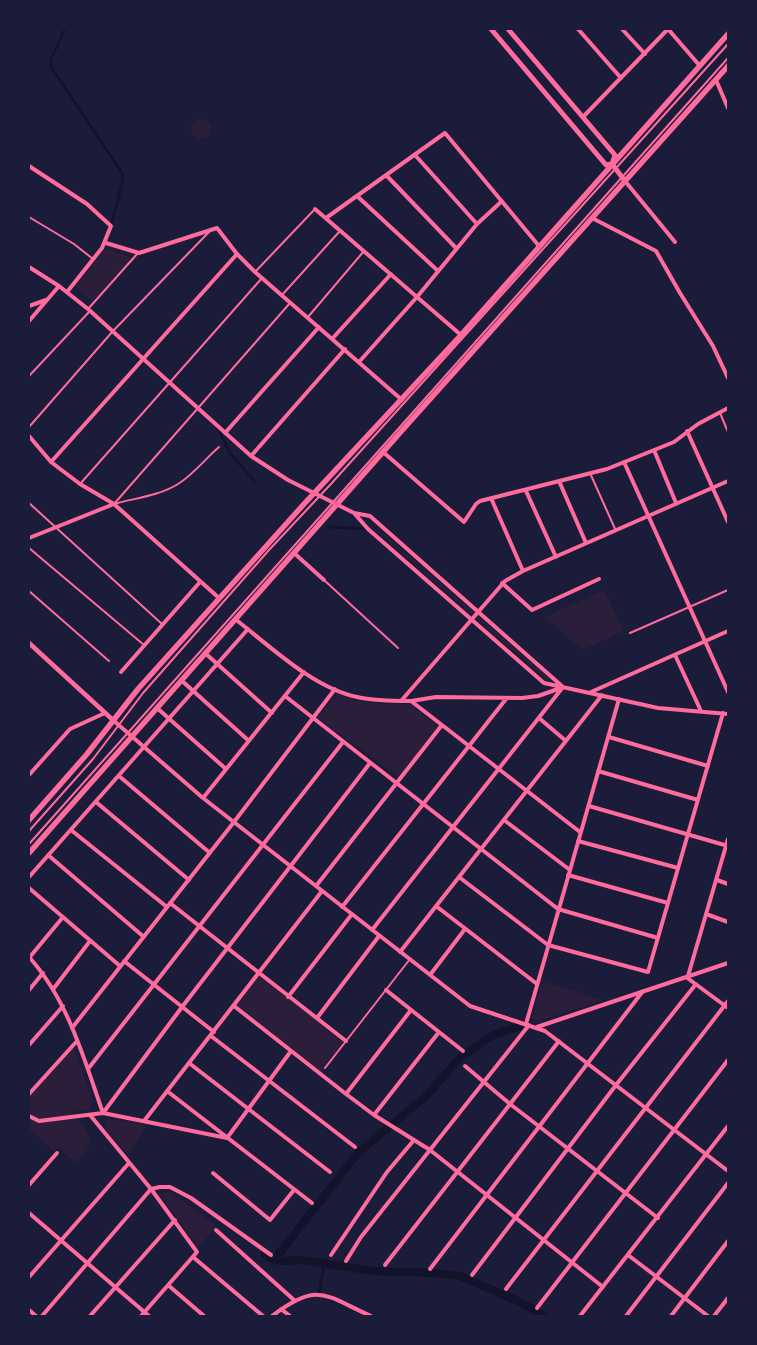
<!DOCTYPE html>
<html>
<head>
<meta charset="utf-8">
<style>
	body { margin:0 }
	#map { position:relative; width:757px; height:1345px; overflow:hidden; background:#1b1b3a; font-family:Commissioner,sans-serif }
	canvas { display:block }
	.frame { position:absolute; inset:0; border:30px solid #1b1b3a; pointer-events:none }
</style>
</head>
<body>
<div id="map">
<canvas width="757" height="1345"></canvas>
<div class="frame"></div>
</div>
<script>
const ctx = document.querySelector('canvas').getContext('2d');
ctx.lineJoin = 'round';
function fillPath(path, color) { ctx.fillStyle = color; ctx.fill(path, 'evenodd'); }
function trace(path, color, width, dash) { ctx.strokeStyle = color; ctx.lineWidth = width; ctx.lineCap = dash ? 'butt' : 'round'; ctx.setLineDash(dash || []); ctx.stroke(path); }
fillPath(new Path2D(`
	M191 129a10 10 0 1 1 20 0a10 10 0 1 1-20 0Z
	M107 248 132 258 92 301 75 286Z
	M378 529 549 678 547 680 376 530Z
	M604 590 624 631 582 650 545 617Z
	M337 693C364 705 381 704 410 704L439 727 400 778 318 718Z
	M259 973 346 1041 321 1074 234 1006Z
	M542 981 604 1000 539 1021 532 1019Z
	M74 1047 93 1101 89 1109 72 1112 87 1132 90 1143 87 1150 75 1163 58 1147 54 1151 29 1130V1094Z
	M109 1119 146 1125 129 1155 105 1129 104 1125 105 1121Z
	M169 1191 217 1226 198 1248 160 1194Z`), '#2a1e3b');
trace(new Path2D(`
	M65 29 51 59V67L122 173 123 180 111 226
	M217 427 230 453 255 482
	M329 527 367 529
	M319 1293 324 1264`), '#12122b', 2.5);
trace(new Path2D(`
	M265 1255 274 1260 282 1261 302 1260 373 1271 434 1273 460 1276 518 1301 545 1316
	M274 1260 358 1153 426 1096 461 1057 491 1036 526 1024`), '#12122b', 8);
trace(new Path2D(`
	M29 217 74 244 93 259
	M255 272 314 210
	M282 295 339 232
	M88 309 138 253
	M308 317 364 251
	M29 376 89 312
	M720 413 728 432
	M29 427 113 331 209 232
	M590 473 616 531
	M80 484 262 278
	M29 503 162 624
	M114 504 290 303
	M114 504C135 498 159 496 178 484 194 474 205 459 219 447
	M29 548 144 645
	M324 580 398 648
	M29 591 109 661
	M630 633 728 590
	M29 831 93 759 143 693 269 550 330 485 728 44
	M29 844 728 58
	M325 1068 410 959`), '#ff6b9d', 2);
trace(new Path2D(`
	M578 29 621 78
	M622 29 645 54
	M668 29 700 66
	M716 80 728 108
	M583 117 668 29
	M415 155 477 224
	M29 166 87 204 111 226 102 248 67 292
	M387 176 456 248
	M625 181 675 242
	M357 196 437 270
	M315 209 461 335
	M326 218 445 133 539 246
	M592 218 656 251 680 293 713 346 728 378
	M106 243 139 253 217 228 237 254 255 272 402 400
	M29 267 59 286 88 309 251 456 288 480 354 513 370 516 563 687
	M29 306 46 300
	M29 321 59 286
	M332 339 391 274
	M359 362 417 297 477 224 502 201
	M687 431 728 522
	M225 433 319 327
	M29 436 51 462 80 484 114 504 219 598
	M654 450 676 503
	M383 452 464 522 476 504 480 501 607 469 674 442 698 424 728 408
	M251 456 345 349
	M51 462 237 254
	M624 462 728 692
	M559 481 586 543
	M526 491 556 557
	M491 498 523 571
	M354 513 368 529 544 683 658 708 728 714
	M29 538 114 504
	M294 553 324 580
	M502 583 532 610 599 579
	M235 619C270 646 313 688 357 697 375 701 393 701 411 701L580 832
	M205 653 272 713
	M675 655 701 711
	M121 672 200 582
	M181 680 249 741
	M591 692 728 631
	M285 696 558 909 658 938
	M401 701 505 581 523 571 728 481
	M411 701 436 697 522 698 538 696 561 688
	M157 708 226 769
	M539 718 566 741
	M114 721 203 798 470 1006 545 1031 728 1171
	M609 737 708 766
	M598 771 698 800
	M29 775 70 729 105 713
	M119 776 210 853
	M203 798 304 672
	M96 802 189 880
	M589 806 728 846
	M504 820 570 870
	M71 830 167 907
	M578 841 678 868
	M48 855 144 937
	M568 875 668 903
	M29 877 248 629
	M459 877 548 945 648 972 723 713
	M717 880 728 884
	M316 886 442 725
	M29 888 120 966
	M170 903 346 1041
	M436 906 537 984
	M342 907 506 699
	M706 914 728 922
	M372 930 563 687
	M400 952 602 695
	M29 957C68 1000 84 1059 103 1113
	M29 958 63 917
	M124 961 214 1032
	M430 975 465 929
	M688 976 728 839
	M686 977 728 1008
	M54 988 90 941
	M29 990 43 973
	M386 990 463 1051
	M288 997 352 914
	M234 1006 346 1094 374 1115 430 1150 603 1287
	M317 1018 379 936
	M526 1024 619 699
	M537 1027 728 963
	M72 1028 234 822 335 689
	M211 1036 355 1147
	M29 1045 63 1006
	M189 1063 330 1172
	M465 1066 510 1104 658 1218
	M88 1069 343 742
	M167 1091 312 1203
	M29 1094 77 1041
	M346 1094 411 1010
	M103 1113 182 1007 370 763
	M90 1115 151 1189 197 1252 141 1316
	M374 1115 439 1032
	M29 1116 39 1121 103 1113 227 1138 291 1051
	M144 1121 322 891
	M213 1173 270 1220 294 1190
	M29 1185 57 1153
	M29 1213 149 1316
	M216 1230 294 1300
	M331 1255 387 1172 414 1140
	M628 1255 708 1316
	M193 1257 263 1316
	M346 1261 361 1237 529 1025
	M385 1265 559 1041
	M430 1269 643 991
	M472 1275 616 1085 696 984
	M29 1277 129 1163
	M168 1285 204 1316
	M506 1289 728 1001
	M537 1308 728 1060
	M281 1309 290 1316
	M29 1310 36 1316
	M42 1316 151 1189 160 1187H170L191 1198 271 1255
	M90 1316 175 1220
	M272 1316C318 1281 324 1295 371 1316
	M580 1316 728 1126
	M626 1316 728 1183
	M671 1316 728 1241
	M714 1316 728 1298`), '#ff6b9d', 4);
trace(new Path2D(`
	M29 643 114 721`), '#ff6b9d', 4.5);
trace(new Path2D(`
	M491 29 606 165 612 164
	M508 29 615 155 612 164
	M612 164 625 181`), '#ff6b9d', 5);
trace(new Path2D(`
	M29 820 87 754 138 689 304 504 461 335 728 34
	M29 853 406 426 728 66`), '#ff6b9d', 5.5);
</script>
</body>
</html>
